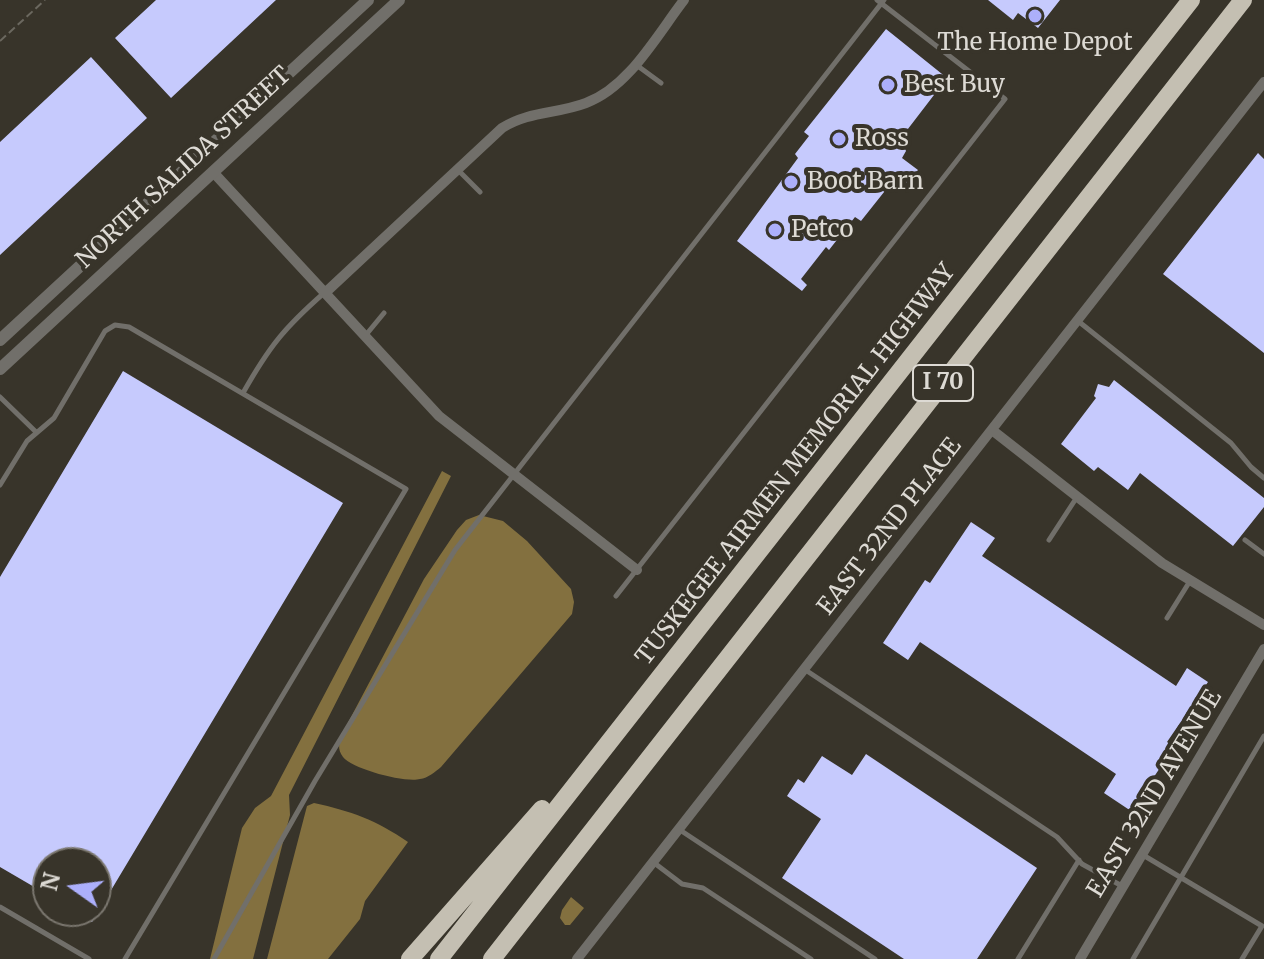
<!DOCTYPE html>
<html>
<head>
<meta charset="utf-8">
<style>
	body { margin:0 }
	#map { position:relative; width:1264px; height:959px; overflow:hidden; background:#38342a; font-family:Merriweather,serif }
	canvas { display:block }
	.north { position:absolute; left:32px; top:847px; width:80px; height:80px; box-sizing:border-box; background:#38342a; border:2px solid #7a766e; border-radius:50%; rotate:284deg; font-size:22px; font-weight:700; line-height:32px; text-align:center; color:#dddad4 }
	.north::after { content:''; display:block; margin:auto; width:28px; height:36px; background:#acaffb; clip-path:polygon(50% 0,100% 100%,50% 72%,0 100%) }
</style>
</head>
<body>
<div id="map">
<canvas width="1264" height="959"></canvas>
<div class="north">N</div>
</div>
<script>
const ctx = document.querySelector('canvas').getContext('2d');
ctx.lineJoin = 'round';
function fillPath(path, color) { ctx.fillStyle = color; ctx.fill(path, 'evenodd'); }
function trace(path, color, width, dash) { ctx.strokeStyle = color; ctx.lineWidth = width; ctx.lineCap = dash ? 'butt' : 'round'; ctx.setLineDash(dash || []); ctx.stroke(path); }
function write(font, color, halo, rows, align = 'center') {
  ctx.font = font + ' Merriweather,serif'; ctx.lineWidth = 8; ctx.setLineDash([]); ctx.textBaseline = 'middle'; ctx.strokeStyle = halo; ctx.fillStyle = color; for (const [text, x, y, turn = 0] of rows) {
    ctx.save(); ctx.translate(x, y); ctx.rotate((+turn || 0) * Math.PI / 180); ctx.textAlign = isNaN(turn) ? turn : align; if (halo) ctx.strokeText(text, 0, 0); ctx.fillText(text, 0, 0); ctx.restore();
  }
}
fillPath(new Path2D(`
	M442 471 451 476 289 795 290 815 253 959H210L242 828 255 808 271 796Z
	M479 515 503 521 527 541 571 589 574 602 572 614 441 767C435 772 428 778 420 779 405 783 352 769 343 757 337 749 339 743 342 734L424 579 457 530 466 520Z
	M314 803C351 811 376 820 408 842L365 901 360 919 328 959H267L307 806Z
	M571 897 584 908 570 925H565L560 918 562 910Z`), '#83703f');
fillPath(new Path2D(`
	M156 0H276L171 98 115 38Z
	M988 0H1060L1038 28 1018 13 1013 20Z
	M886 29 947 78 901 138 906 151 902 158 918 170 901 189 892 182 861 221 855 217 829 250 826 247 801 279 807 285 802 291 737 241 798 158 795 154 809 136 804 132Z
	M91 57 147 118 0 255V142Z
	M1258 153 1264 159V353L1163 274Z
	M123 371 343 503 92 922 74 911H96V863H48V895L0 867V577Z
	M1114 380 1264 498V507L1233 546 1140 473 1128 490 1098 467 1094 471 1061 444 1096 398 1094 396 1098 384 1109 387Z
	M971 522 995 538 982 556 1176 686 1187 668 1208 682 1167 742 1174 747 1131 811 1104 793 1116 774 920 642 908 660 883 643 925 580 930 583Z
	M866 754 1037 868 977 959H904L782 878 821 819 787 796 798 779 804 783 822 756 852 775Z`), '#c6cafd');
trace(new Path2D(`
	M0 41 45 0`), '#6b685f', 2, [8, 4]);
trace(new Path2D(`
	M635 64 661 83
	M458 170 480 192
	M1078 321 1231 443 1251 467 1264 478
	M365 336 384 313
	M243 393C269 347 284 328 324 293
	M0 397 36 432
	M0 485 27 441 54 418 105 331 115 325 129 327 406 489 125 959
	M1049 540 1077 497
	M1245 540 1264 554
	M616 596 1005 99 877 0
	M1167 618 1190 581
	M804 669 1057 837 1082 864 1122 886
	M680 830 875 959
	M1143 855 1262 926 1242 959
	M653 862 682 884 703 888 811 959
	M0 907 89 959
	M214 959 315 781 455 550 884 0
	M1018 959 1079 860
	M1133 959 1264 736`), '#716f6a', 5);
trace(new Path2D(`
	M213 172 439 416 637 570
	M325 293 502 128C529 111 557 114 586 103 629 87 657 35 684 0
	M992 430 1162 563 1264 625
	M577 959 1264 82
	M1080 959 1264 649`), '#716f6a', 10);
trace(new Path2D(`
	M0 340 368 0
	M0 369 399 0`), '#716f6a', 12);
trace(new Path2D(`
	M410 959 542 809
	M439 959 1191 0
	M492 959 1243 0`), '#c4bfb2', 18);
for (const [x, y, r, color] of [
	[1035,16,8,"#acaffb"],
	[888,85,8,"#acaffb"],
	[839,139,8,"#acaffb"],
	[791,182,8,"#acaffb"],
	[775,230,8,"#acaffb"]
]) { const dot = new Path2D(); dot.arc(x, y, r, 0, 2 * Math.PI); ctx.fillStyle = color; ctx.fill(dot); trace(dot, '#38342a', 3); }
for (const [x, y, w] of [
	[943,383,60]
]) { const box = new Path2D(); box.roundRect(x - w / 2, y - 18, w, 36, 6); ctx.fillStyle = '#38342a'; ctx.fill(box); trace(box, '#dddad4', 2); }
write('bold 22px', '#dddad4', null, [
	["I 70",943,383]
]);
write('24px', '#dddad4', '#38342a', [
	["The Home Depot",1035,43,"center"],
	["Best Buy",904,85],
	["Ross",855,139],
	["Boot Barn",807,182],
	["Petco",791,230]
], 'left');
write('24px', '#dddad4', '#38342a', [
	["NORTH SALIDA STREET",184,168,-43],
	["TUSKEGEE AIRMEN MEMORIAL HIGHWAY",796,465,-52],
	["EAST 32ND PLACE",890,527,-52],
	["EAST 32ND AVENUE",1155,794,-59]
]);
</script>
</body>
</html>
